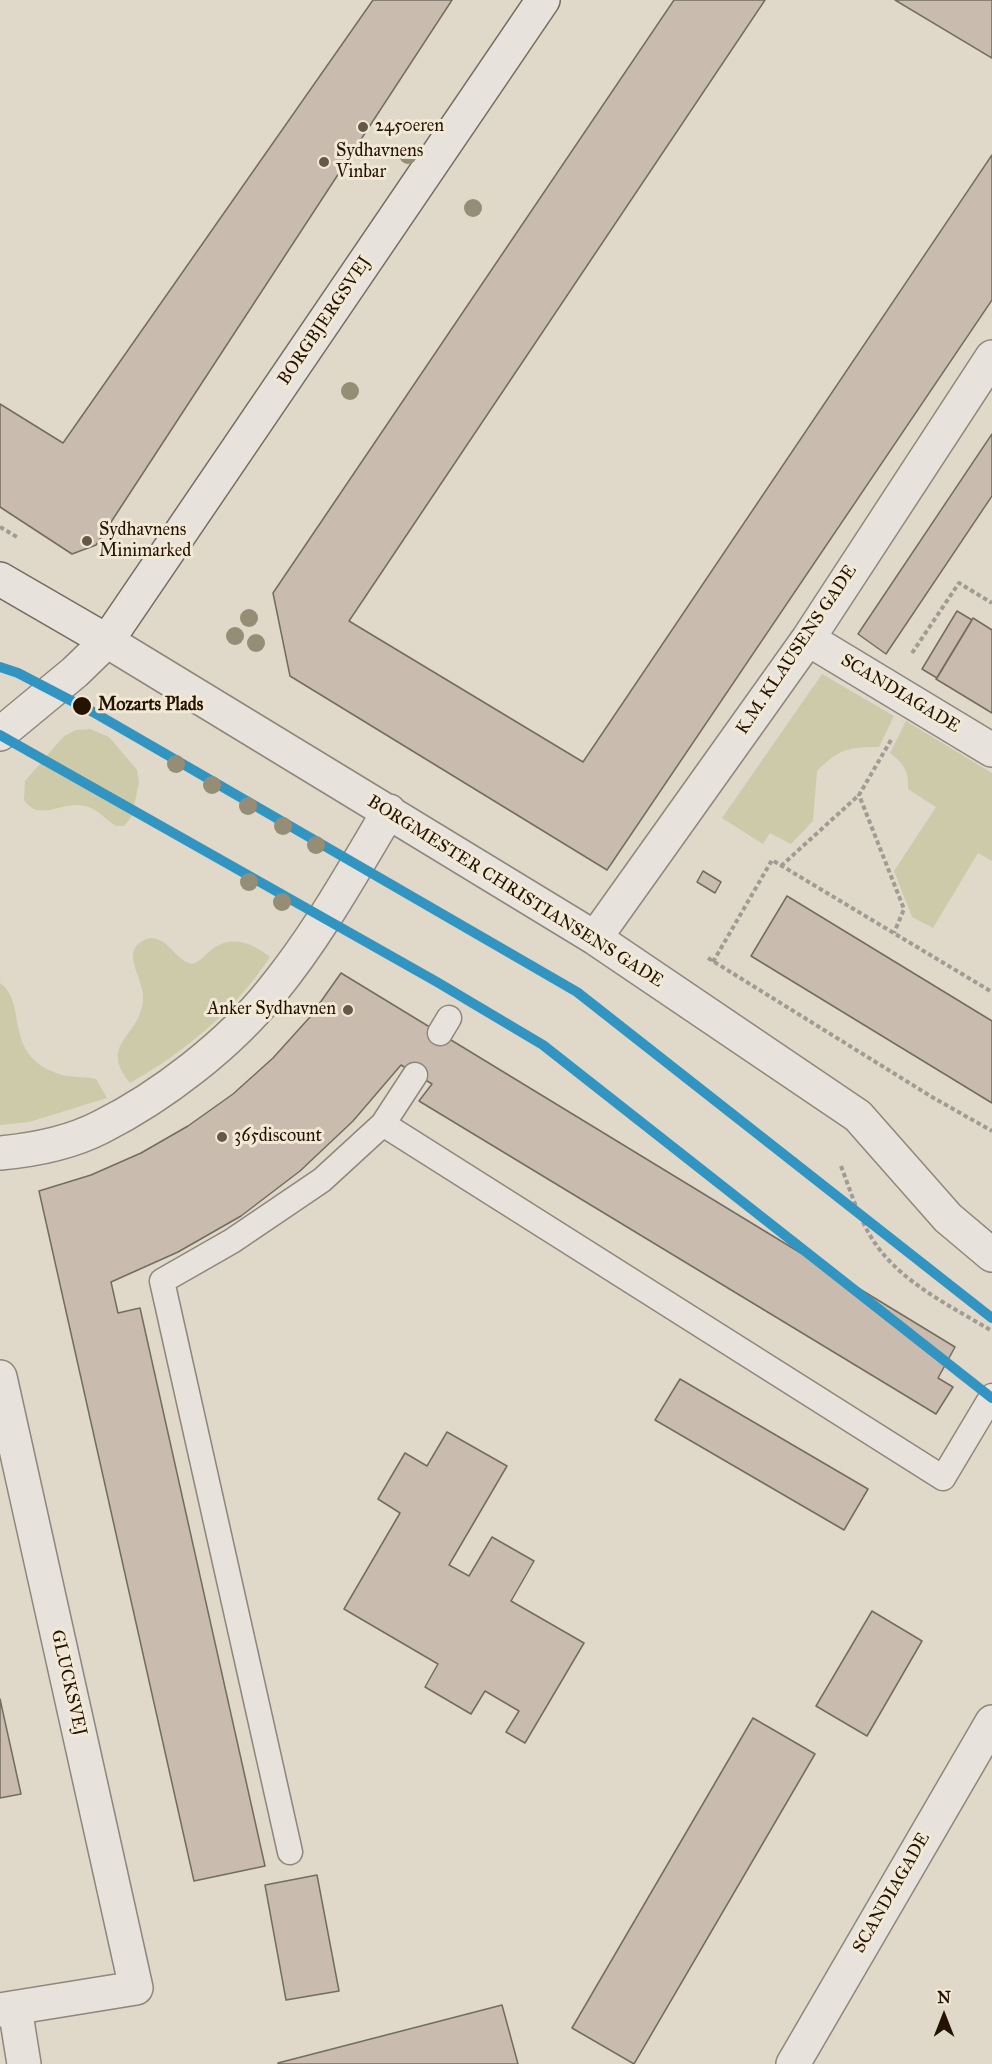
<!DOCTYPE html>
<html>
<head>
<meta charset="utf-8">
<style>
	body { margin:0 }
	#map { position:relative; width:992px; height:2064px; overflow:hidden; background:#e0d8c9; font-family:"IM FELL Great Primer",serif }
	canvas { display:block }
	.north { position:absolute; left:914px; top:1986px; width:60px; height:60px; -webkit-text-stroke:4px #f1e8d6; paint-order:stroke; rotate:0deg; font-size:16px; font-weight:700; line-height:24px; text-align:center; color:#241301 }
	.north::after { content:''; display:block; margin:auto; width:21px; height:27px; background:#241301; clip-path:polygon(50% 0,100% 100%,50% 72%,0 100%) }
</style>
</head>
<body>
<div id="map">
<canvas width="992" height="2064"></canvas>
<div class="north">N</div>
</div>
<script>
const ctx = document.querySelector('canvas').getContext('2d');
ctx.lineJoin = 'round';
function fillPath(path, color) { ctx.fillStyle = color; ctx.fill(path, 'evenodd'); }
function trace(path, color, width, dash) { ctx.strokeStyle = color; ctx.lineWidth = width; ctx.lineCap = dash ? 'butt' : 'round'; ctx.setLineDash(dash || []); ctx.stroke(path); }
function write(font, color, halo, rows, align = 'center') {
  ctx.font = font + ' "IM FELL Great Primer",serif'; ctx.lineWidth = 6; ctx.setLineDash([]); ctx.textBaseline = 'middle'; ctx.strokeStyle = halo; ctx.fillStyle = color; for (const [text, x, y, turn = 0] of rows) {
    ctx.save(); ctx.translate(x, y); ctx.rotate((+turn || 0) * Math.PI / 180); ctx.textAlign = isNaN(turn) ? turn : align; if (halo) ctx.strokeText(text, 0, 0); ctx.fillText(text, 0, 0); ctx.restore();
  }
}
fillPath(new Path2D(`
	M822 674 894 716 879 747C848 747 839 749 817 771L813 821 791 844 770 833 763 844 722 818Z
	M906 721 992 773V861L978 853 933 928 912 917 894 871 936 807 908 789C909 771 904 764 890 753Z
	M90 729 109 737 137 770 139 782 132 816 124 826H116C104 819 99 809 85 806 63 800 39 823 24 800L25 781 64 736 76 730Z
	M150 938C170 938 174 960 192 964 200 962 205 955 211 950 232 934 252 943 270 957 235 1010 185 1052 130 1083 98 1043 139 1038 143 1001 146 979 115 948 150 938Z
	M0 983C29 1003 1 1055 59 1074 71 1078 84 1076 96 1079L107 1098 29 1122 0 1125Z`), '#cccaa9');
const building = new Path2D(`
	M373 0H452L96 545 72 554 0 507V404L63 443Z
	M674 0H765L349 621 583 762 992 155V300L607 870 290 676 273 593Z
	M895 0H992V58Z
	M992 434V496L886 654 858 634Z
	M957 611 972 620 937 678 922 669Z
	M973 618 992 630V713L936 679Z
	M703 871 721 882 715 893 697 882Z
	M787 896 992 1021V1103L751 956Z
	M341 973 955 1347 938 1378 953 1387 936 1414 419 1101 432 1084 401 1065 353 1121 300 1171 241 1216 178 1252 111 1282 118 1313 140 1308 265 1866 194 1881 39 1191 91 1175 141 1153 188 1126 233 1094 273 1058 310 1017Z
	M680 1379 868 1489 844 1530 655 1420Z
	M447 1432 507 1466 449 1565 469 1576 492 1537 534 1561 511 1601 584 1643 525 1743 506 1732 519 1711 485 1691 471 1714 425 1687 438 1664 344 1609 400 1513 378 1499 405 1453 427 1466Z
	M872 1611 922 1641 867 1736 816 1706Z
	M0 1699 21 1794 0 1798Z
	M753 1718 815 1754 634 2064 572 2028Z
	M317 1875 339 1991 286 2000 265 1885Z
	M502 2005 518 2064H278V2063Z`);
fillPath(building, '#c9bcaf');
trace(building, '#736c61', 1.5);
const lane = new Path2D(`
	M440 1033 449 1018
	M383 1124 415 1075
	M290 1852 162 1281 232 1241 322 1180 383 1124 943 1478 992 1396`);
const street = new Path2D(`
	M808 639 992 750
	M0 734 75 672 107 641 595 938 858 1116 948 1218 992 1255
	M595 938 808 639 992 357
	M0 1153C34 1150 70 1143 101 1127 161 1097 230 1044 272 991 317 936 352 873 389 811
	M0 1377 136 1988 0 2010
	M15 2008 24 2064
	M793 2064 992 1722`);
const secondary = new Path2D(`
	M0 579 107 641 543 0`);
trace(lane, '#8d877c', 27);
trace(street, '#8d877c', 36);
trace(secondary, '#736c61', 36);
trace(new Path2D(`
	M0 527 17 537
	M912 653 959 583 992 603
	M891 740 859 795 904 909 894 933
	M781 866 859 795
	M708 958 932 1097 992 1131
	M713 962 772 860 992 992
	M841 1166C852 1195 861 1226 880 1250 908 1286 954 1308 992 1331`), '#a09c94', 4, [4.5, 3]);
trace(lane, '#e7e3dc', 24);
trace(street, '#e7e3dc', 33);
trace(secondary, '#e7e3dc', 33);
trace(new Path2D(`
	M0 667 18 673 93 712 577 992 992 1318
	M0 735 437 982 543 1045 992 1398`), '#3295c1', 10);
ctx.fillStyle = '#968d76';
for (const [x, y] of [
	[408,155],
	[473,208],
	[350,391],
	[249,618],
	[235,636],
	[256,643],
	[176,764],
	[212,785],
	[248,806],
	[283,826],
	[316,845],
	[249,882],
	[282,902]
]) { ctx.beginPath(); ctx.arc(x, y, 9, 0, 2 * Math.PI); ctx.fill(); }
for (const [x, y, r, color] of [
	[363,127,6,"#665847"],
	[324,162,6,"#665847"],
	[87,541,6,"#665847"],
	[82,706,10,"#241301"],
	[348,1010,6,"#665847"],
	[222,1137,6,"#665847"]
]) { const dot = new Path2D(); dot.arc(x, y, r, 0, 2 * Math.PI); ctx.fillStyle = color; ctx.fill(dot); trace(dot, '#f1e8d6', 2); }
write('18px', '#241301', '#f1e8d6', [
	["2450eren",375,127],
	["Sydhavnens",336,152],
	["Vinbar",336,173],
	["Sydhavnens",99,531],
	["Minimarked",99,552],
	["Anker Sydhavnen",336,1010,"right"],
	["365discount",234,1137]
], 'left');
write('18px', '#241301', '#f1e8d6', [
	["BORGBJERGSVEJ",325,321,-56],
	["K.M. KLAUSENS GADE",797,650,-56],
	["SCANDIAGADE",900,694,31],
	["BORGMESTER CHRISTIANSENS GADE",515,892,32],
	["GLUCKSVEJ",68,1683,77],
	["SCANDIAGADE",892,1893,-60]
]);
write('bold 18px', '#241301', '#f1e8d6', [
	["Mozarts Plads",98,706]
], 'left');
</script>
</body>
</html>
